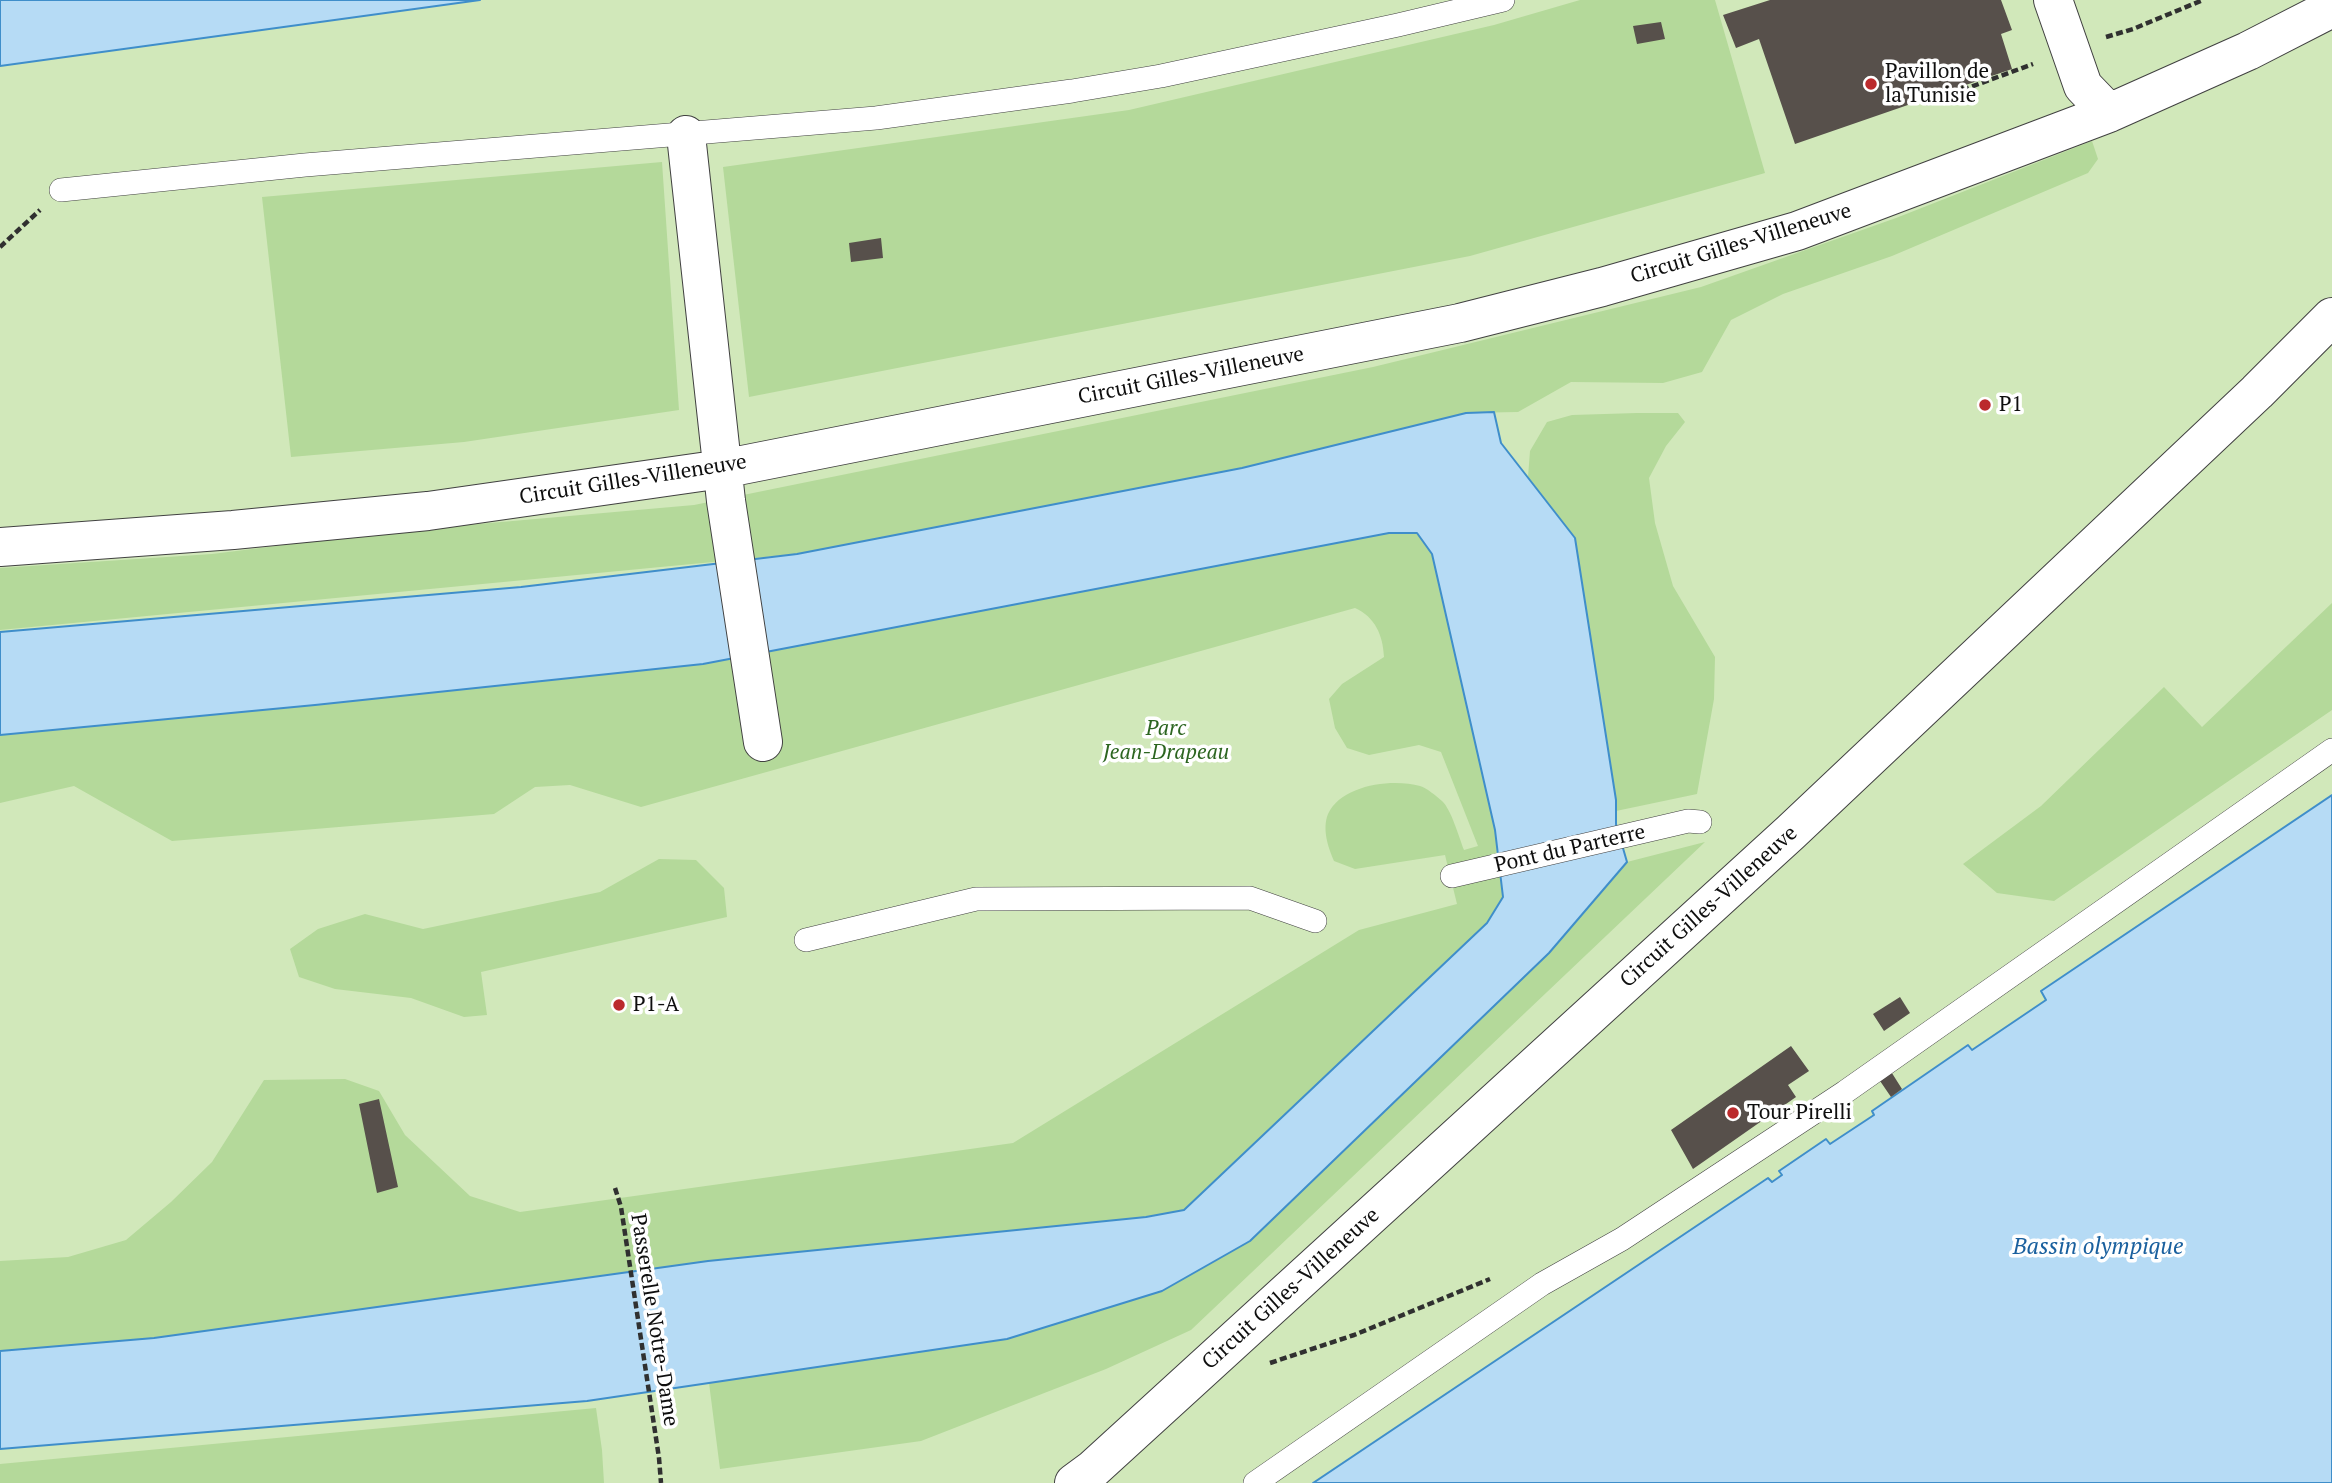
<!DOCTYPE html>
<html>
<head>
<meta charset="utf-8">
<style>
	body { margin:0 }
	canvas { display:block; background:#fffcf0 }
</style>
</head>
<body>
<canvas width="2332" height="1483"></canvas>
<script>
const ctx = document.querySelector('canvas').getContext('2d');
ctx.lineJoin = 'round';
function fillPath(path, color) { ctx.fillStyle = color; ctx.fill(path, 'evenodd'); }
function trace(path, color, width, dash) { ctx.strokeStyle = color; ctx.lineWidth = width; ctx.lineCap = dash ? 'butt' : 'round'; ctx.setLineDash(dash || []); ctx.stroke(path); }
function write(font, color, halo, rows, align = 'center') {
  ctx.font = font + ' "PT Serif",serif'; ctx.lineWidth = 7; ctx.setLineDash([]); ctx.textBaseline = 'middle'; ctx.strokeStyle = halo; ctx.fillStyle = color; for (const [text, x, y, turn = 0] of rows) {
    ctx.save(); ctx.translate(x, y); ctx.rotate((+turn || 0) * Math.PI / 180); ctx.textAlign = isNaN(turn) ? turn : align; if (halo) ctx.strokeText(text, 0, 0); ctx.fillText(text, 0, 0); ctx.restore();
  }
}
fillPath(new Path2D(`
	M480 0H2332V1483H0V66Z`), '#d1e8ba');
fillPath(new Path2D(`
	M1580 0H1715L1765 173 1470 256 749 397 723 167 1129 110 1494 25Z
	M2092 141 2098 159 2088 173 1892 256 1783 294 1731 320 1702 372 1663 383 1571 382 1518 412 1466 413 1242 468 797 554 0 630V568L212 554 388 532 694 505 1373 367 1701 287 1896 218Z
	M662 162 679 410 464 442 291 457 262 197Z
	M1637 413H1678L1685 422 1666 446 1649 478 1655 523 1673 586 1715 657 1714 699 1697 794 1616 811 1575 538 1528 477 1530 451 1547 422 1572 415Z
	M1389 533H1417L1432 554 1495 830 1503 897 1487 923 1184 1210 1146 1217 708 1261 154 1338 0 1351V1261L68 1257 126 1240 171 1202 212 1162 264 1080 345 1079 379 1091 405 1135 470 1196 520 1212 1013 1143 1359 930 1457 904 1445 855 1355 869 1334 861C1328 847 1322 829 1328 814 1341 785 1392 778 1420 786 1427 788 1436 796 1442 801 1451 809 1459 837 1464 850L1478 846 1441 752 1419 745 1369 755 1347 748 1335 728 1329 699 1342 684 1384 657C1383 635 1375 617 1355 608L641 807 570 785 535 787 494 814 172 841 74 786 0 803V735L315 705 703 664Z
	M2332 603V710L2054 901 1997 893 1963 864 2041 806 2164 687 2202 727Z
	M1705 842 1191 1330 1106 1369 921 1441 720 1469 709 1383 1007 1339 1162 1291 1250 1241 1549 953 1627 862Z
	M659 859 696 860 724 888 727 917 481 972 487 1015 464 1017 411 998 335 989 299 977 290 949 318 929 365 914 423 929 600 892Z
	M596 1408 602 1450 604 1483H0V1464Z`), '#b4d99a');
const water = new Path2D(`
	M0 0H480L0 66Z
	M1494 412 1501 443 1575 538 1616 800V824L1627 862 1549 953 1250 1241 1162 1291 1007 1339 587 1401 0 1449V1351L154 1338 708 1261 1146 1217 1184 1210 1487 923 1503 897 1495 830 1432 554 1417 533H1389L703 664 315 705 0 735V632L521 587 797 554 1242 468 1466 413Z
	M2332 795V1483H1313L1768 1178 1772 1182 1782 1175 1779 1171 1826 1139 1830 1144 1874 1115 1872 1111 1968 1045 1972 1050 2046 1000 2041 991Z`);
fillPath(water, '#b6dbf5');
trace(water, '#3f8eca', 2);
fillPath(new Path2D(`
	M1770 0H2001L2012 30 2001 34 2012 69 1795 144 1759 39 1736 48 1723 15Z
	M1661 22 1665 39 1637 44 1633 26Z
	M881 238 883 258 851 262 849 243Z
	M1900 997 1910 1013 1884 1031 1873 1014Z
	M1791 1046 1809 1071 1788 1085 1796 1097 1693 1169 1671 1130Z
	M1890 1070 1902 1089 1891 1097 1878 1078Z
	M379 1099 398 1187 377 1193 359 1104Z`), '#57504b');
const lane = new Path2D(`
	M61 190 305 165 876 118 1072 91 1161 76 1398 25 1503 0
	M1452 876 1688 821 1700 822
	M806 940 976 899 1250 898 1315 921
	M1255 1483 1542 1284 1622 1239 1845 1092 2332 750`);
const street = new Path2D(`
	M2053 0 2083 86 2109 113
	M686 135 726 501 763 742
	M0 547 233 530 428 511 722 469 1460 323 1602 287 1797 231 2109 113 2248 51 2332 8
	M1074 1483 1093 1469 1791 832 2257 392 2332 317`);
trace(lane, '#414141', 24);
trace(street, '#414141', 40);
trace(new Path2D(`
	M2106 37 2133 29 2203 0
	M1925 99 1927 103 2033 64
	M0 247 40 210
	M615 1188 621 1207 659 1458 661 1483
	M1270 1363 1354 1335 1490 1279`), '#303030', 4.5, [7, 3.5]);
trace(lane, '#fff', 23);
trace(street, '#fff', 38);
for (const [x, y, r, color] of [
	[1871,84,7,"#bb2a2c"],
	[1985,405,7,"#bb2a2c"],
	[619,1005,7,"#bb2a2c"],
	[1733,1113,7,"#bb2a2c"]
]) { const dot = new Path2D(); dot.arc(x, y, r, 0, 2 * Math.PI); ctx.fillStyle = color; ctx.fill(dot); trace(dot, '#fff', 2.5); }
write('21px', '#0e0e0e', '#fff', [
	["Pavillon de",1885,72],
	["la Tunisie",1885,96],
	["P1",1999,405],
	["P1-A",633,1005],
	["Tour Pirelli",1747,1113]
], 'left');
write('21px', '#0e0e0e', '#fff', [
	["Circuit Gilles-Villeneuve",1741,244,-17],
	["Circuit Gilles-Villeneuve",1191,376,-11],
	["Circuit Gilles-Villeneuve",633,480,-9],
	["Pont du Parterre",1570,849,-13],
	["Circuit Gilles-Villeneuve",1709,907,-42],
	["Circuit Gilles-Villeneuve",1291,1289,-42],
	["Passerelle Notre-Dame",654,1320,81]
]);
write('italic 21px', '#2c6520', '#fff', [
	["Parc",1166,729],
	["Jean-Drapeau",1166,753]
]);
write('italic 23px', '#1a609e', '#fff', [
	["Bassin olympique",2098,1247]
]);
</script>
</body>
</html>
